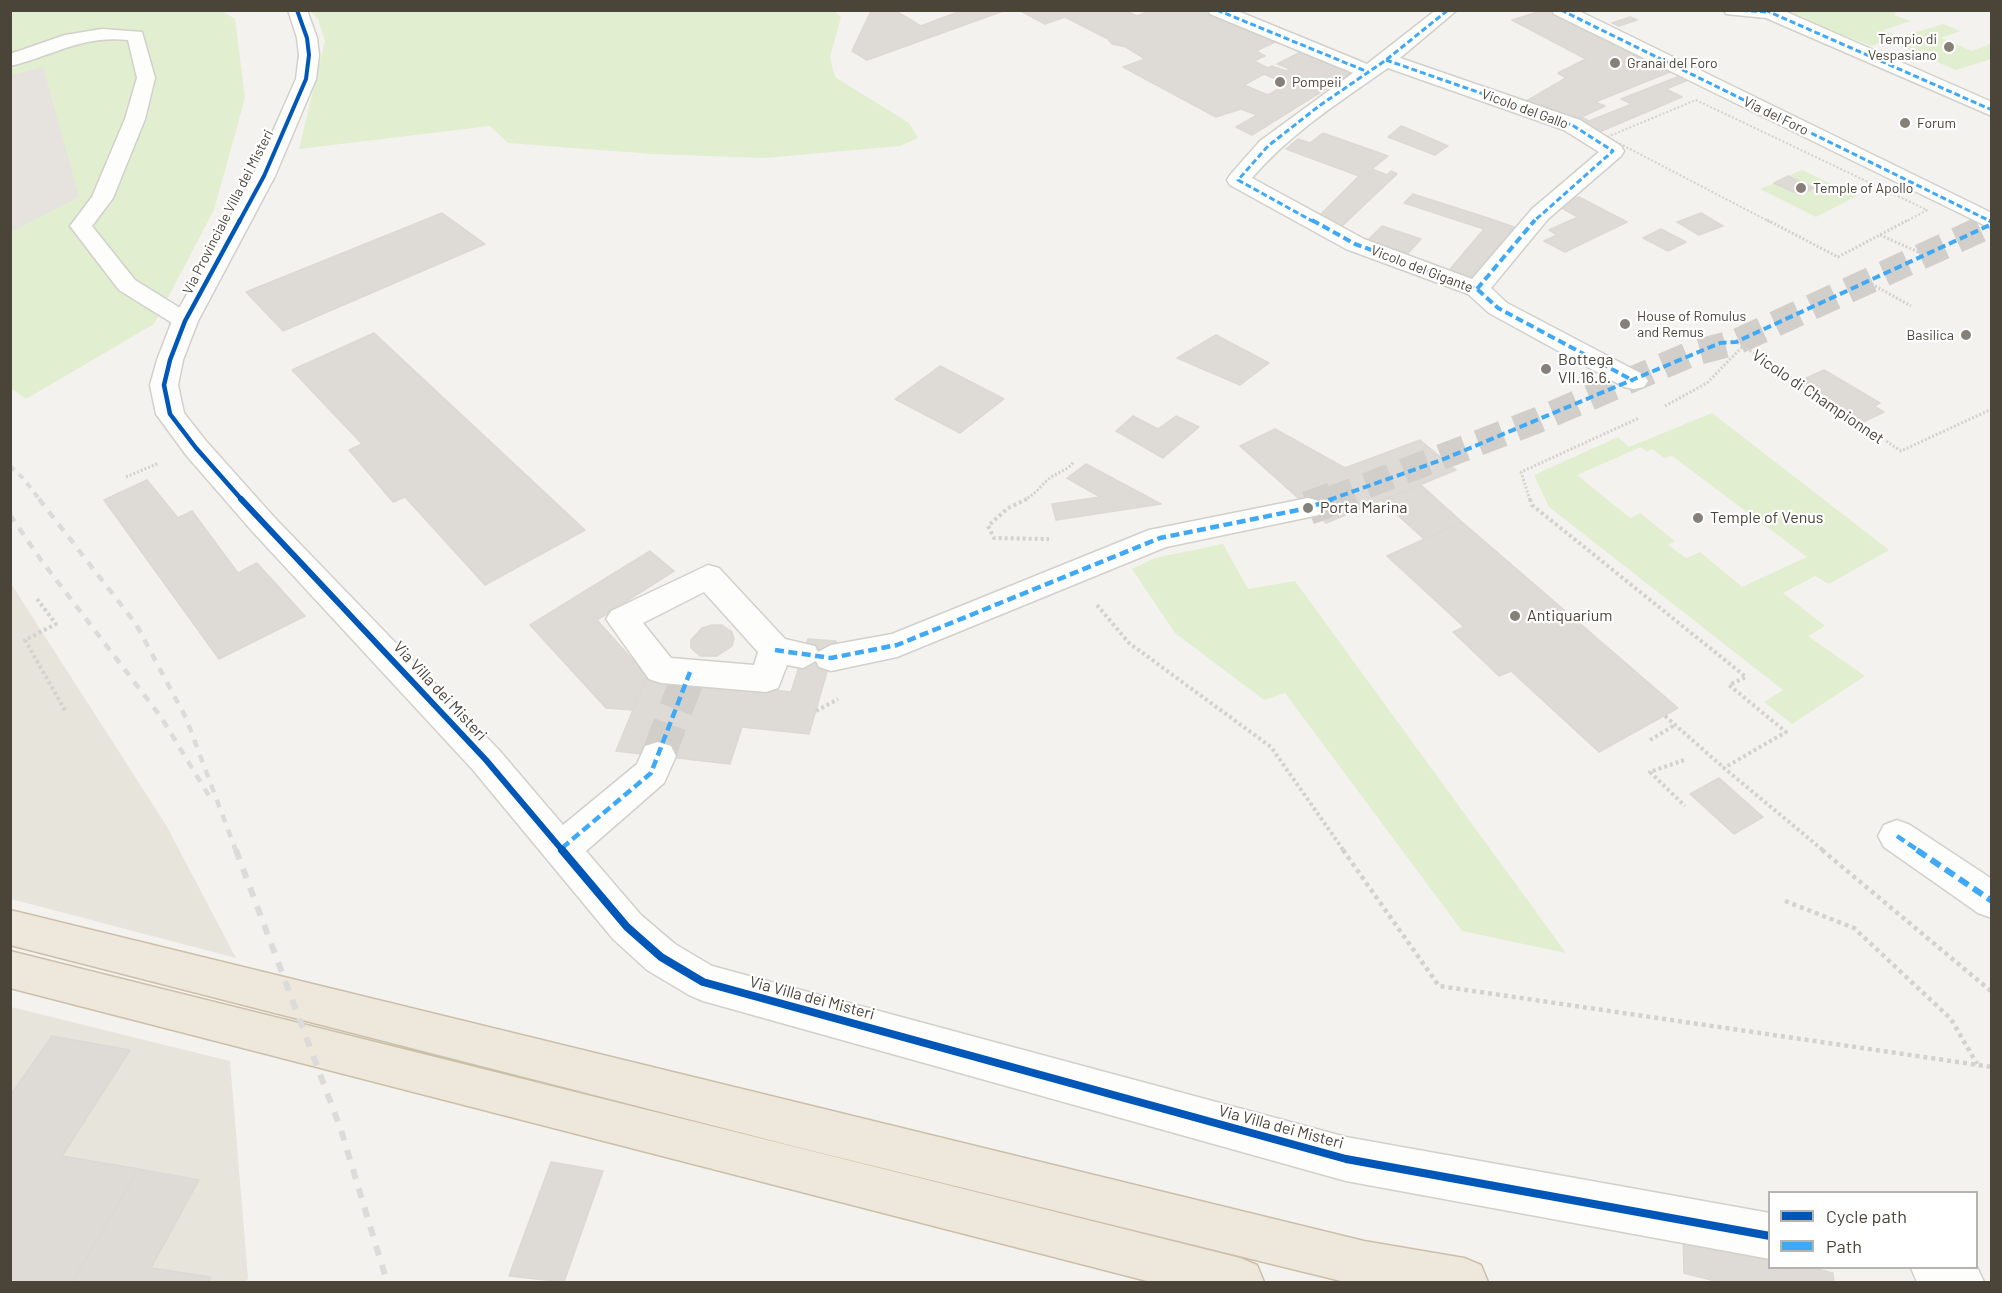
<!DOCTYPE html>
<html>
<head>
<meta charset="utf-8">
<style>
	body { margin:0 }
	#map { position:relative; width:2002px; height:1293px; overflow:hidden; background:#f4f2ee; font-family:Barlow,sans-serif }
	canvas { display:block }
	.frame { position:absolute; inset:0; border:12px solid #4b4439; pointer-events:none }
	.legend { position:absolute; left:1768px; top:1191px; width:210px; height:78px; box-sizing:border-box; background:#fff; border:2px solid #b7b4b0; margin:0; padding:8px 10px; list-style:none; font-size:18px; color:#4b4439 }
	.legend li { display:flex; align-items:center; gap:12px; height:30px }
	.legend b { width:30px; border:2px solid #b7b4b0 }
</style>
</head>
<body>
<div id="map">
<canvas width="2002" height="1293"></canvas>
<div class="frame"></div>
<ul class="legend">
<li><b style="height:8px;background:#0057b8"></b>Cycle path</li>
<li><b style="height:8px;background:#3fa9f5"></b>Path</li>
</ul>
</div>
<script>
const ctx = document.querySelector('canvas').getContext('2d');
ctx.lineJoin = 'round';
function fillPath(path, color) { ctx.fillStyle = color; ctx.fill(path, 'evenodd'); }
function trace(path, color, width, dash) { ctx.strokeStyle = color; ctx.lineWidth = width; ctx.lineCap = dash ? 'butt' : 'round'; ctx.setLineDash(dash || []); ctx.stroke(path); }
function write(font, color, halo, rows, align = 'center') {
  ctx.font = font + ' Barlow,sans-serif'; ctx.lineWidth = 4.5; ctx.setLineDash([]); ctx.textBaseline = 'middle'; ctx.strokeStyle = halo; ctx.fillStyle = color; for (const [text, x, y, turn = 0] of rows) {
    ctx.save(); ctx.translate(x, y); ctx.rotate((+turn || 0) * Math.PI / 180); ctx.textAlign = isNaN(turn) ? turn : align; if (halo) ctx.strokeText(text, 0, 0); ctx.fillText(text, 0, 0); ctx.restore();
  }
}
fillPath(new Path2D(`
	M10 582 166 825 236 958 11 899Z
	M11 1007 230 1061 248 1278 246 1282H11Z`), '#e7e4dc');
fillPath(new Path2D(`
	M309 10 834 11 841 17 830 57 835 77 909 123 918 138 900 146 764 158 652 154 508 143 490 126 299 149 325 41 318 19Z
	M11 11H222L235 19 245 98 214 210 154 324 26 399 11 388Z
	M1781 11H1897L1894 15 1911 21 1883 30 1900 37 1943 24 1960 31 1941 38 1972 51 1991 44V59L1956 70 1887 41 1871 46Z
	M1802 170 1857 196 1816 217 1760 189 1774 183 1800 195 1813 188 1788 176Z
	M1712 413 1889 550 1829 584 1815 576 1783 593 1825 626 1808 636 1865 676 1792 724 1764 702 1783 690 1549 507 1534 475 1618 437 1629 447ZM1641 447 1647 452 1652 449 1664 458 1672 456 1807 557 1742 587 1700 552 1686 558 1668 545 1675 541 1640 513 1630 518 1577 475Z
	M1223 544 1248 589 1295 581 1566 953 1462 931 1285 693 1264 700 1175 633 1132 569 1155 558Z`), '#e1eecf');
fillPath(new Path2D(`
	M43 67 79 197 11 232V75Z`), '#e6e3df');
const building = new Path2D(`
	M878 10H894L921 26 958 12 955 10H1006L867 60 852 51 870 13Z
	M1019 10H1124L1137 16 1151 10H1207L1277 41 1256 51 1265 56 1254 61 1268 68 1272 66 1286 71 1290 69 1277 64 1303 51 1353 72 1252 135 1236 127 1257 115 1241 109 1216 117 1123 67 1145 59 1126 47 1112 44 1108 39 1065 17 1045 24ZM1264 74 1287 84 1268 95 1244 85Z
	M1544 10 1670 72 1595 102 1605 106 1571 122 1523 103 1566 78 1558 73 1586 59 1512 20Z
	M1630 17 1637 20 1619 26 1612 23Z
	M1680 76 1688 80 1666 89 1682 97 1592 135 1571 122 1581 117 1589 121 1632 104 1621 99Z
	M1401 126 1404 127 1448 146 1435 155 1388 137Z
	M1323 133 1388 156 1372 169 1387 175 1391 171 1397 174 1341 227 1319 216 1359 176 1286 149 1298 139 1310 143Z
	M1788 176 1814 188 1800 195 1774 183Z
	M1413 194 1485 217 1514 227 1468 281 1446 274 1484 229 1404 203Z
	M1579 197 1627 222 1565 252 1544 241 1557 235 1549 230 1578 217 1558 206Z
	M442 213 485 244 283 331 246 292Z
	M1701 213 1723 226 1699 235 1677 222Z
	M1382 226 1421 239 1403 259 1363 245Z
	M1661 229 1686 242 1668 251 1643 238Z
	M374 333 585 530 485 585 405 497 393 502 349 450 362 444 292 370Z
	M1216 335 1269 363 1240 385 1177 358Z
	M940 366 1004 399 960 433 895 399Z
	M1824 370 1880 403 1874 406 1884 412 1863 422 1802 380Z
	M1133 416 1158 429 1176 416 1199 427 1163 458 1116 431Z
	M1275 429 1345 468 1420 440 1456 470 1326 523 1240 446Z
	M1086 464 1161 504 1056 520 1052 504 1100 497 1067 478Z
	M147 480 178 518 192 511 238 573 257 563 305 616 219 659 104 500Z
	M1421 485 1462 522 1424 539 1382 501Z
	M1462 522 1678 708 1599 752 1511 671 1499 676 1453 632 1464 627 1387 556Z
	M650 551 674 571 597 620 647 676 633 710 606 708 530 625Z
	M712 625H722L732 632 734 639 732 646 717 656H700L691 648V640L702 628Z
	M808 639 836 641 809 734 742 727 730 764 616 751 647 676 791 692Z
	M1719 778 1763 817 1734 834 1690 794Z
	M52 1036 130 1050 62 1156 139 1169 72 1282H10V1096Z
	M551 1162 603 1171 564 1282 509 1276Z
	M139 1169 199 1180 151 1268 211 1277 208 1282H72Z
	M1683 1232 1770 1256V1268H1813L1833 1273 1834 1282H1719L1684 1273Z`);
fillPath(building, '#dedbd6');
trace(building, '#dcd9d4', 1.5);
trace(new Path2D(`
	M1329 500 1538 420 1691 354 1736 342 1992 224`), '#d2cfca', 26, [26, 14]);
trace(new Path2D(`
	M1308 508 1333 499
	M658 756 687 680`), '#d2cfca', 34, [34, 16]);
const lane = new Path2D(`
	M102 29 142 32 155 78 145 119 113 198 92 226 135 280 193 316 197 321 193 326 185 328 177 326 119 290 70 226 92 197 125 119 137 78 128 40C81 35 53 56 10 66V54L65 35Z`);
const street = new Path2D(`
	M288 10H307L317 38 319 55 316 79 275 176 198 321 183 360 178 385 184 413 206 441 274 517 499 750 563 825 637 764 645 746 658 742 671 746 676 756 664 783 586 851 641 915 675 944 712 966 1346 1137 1770 1213V1259L1346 1181 703 1001 689 995 647 970 613 939 473 770 252 531 186 455 156 414 150 385 157 360 172 321 253 176 296 79 299 55 297 38Z
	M1208 10H1235L1367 64 1436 10H1457L1400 58 1580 120 1621 146 1624 151 1621 156 1548 219 1491 288 1507 303 1644 375 1648 381 1644 387 1634 389 1624 387 1489 313 1468 294 1346 249 1230 185 1227 180 1230 175 1260 141 1353 73 1210 14ZM1388 68 1564 130 1599 152 1532 209 1472 279 1364 239 1252 178C1291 133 1339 102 1388 68Z
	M1552 10H1577L1992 213V229L1554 14Z
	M1724 10H1782L1992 102V116L1766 18 1726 14Z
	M1308 498 1319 501 1323 508 1319 515 1166 547 897 657 831 671 819 667 816 661 803 668 787 665 778 688 766 692 661 683 649 679 606 619 611 611 708 565 719 568 785 639 815 646 818 652 831 645 892 634 1149 530ZM704 592 758 652 754 665 671 658 643 623Z
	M1897 820 1910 825 1992 879V918L1978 913 1884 847 1878 836 1884 825Z
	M1976 1265 1984 1282H1917L1911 1268H1976Z`);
const highway = new Path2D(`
	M10 910 1364 1241 1464 1258 1481 1265 1488 1282H1345L801 1148 10 945Z
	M10 951 1240 1258 1257 1265 1264 1282H1151L10 988Z`);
trace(lane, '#d2d0cb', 3);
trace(street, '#d2d0cb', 3);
trace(highway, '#ccbfa9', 3);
trace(new Path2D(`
	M1770 222 1607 137 1696 100 1927 210 1905 222`), '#d3d2cc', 2, [2, 2]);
trace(new Path2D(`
	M1767 220 1838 257 1908 220
	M1880 235 1925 255
	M1868 282 1911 306
	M1743 346 1901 451 1992 409
	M1665 406 1707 383 1743 346 1736 342
	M126 477 159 463
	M1024 500C1035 495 1041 485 1050 478 1058 472 1069 470 1074 461
	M1530 500 1521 472 1639 418`), '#d3d2cc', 3, [2, 2]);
trace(new Path2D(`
	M1027 499 1008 508 988 526 994 538 1049 539
	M1530 499 1532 505 1746 677 1729 685 1786 732 1724 768 1824 851
	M37 599 56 624 25 640 66 712
	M1097 605 1129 643 1271 747 1344 851
	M816 711 838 699
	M1665 716 1724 768
	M1650 740 1675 725
	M1684 760 1650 772 1685 806`), '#d3d2cc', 4, [3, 3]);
trace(new Path2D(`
	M1343 850 1439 986 1992 1067
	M1822 850 1992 992
	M1785 901 1854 928 1951 1019 1977 1064`), '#d3d2cc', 4.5, [4, 4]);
fillPath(lane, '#fdfdfc');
fillPath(street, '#fdfdfc');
fillPath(highway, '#ede8db');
trace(new Path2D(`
	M10 466 23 478 40 500`), '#dbdbda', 4, [6, 6]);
trace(new Path2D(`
	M39 499 136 624 186 718 236 851
	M10 515 41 560 161 717 209 796`), '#dbdbda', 4.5, [8, 8]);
trace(new Path2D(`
	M236 850 341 1130 387 1282`), '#dbdbda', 6, [10, 10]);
trace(new Path2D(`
	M1217 10 1368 72
	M1561 10 1992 222
	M1733 10 1768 12
	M1765 10 1992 110
	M1386 60 1572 125 1613 151 1533 222
	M1314 222 1238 180 1268 146 1319 106 1386 60 1448 10`), '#3fa9f5', 3, [6, 3]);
trace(new Path2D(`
	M1312 220 1355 244 1477 289 1498 308 1634 381
	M1989 220 1992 222
	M1477 289 1535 220
	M1329 500 1444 459 1720 343 1736 342 1992 224`), '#3fa9f5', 4, [8, 4]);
trace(new Path2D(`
	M775 650 831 658 897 645 1160 538 1308 508 1333 499
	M1897 836 1919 851
	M562 848 651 773 690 672`), '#3fa9f5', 4.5, [9, 4.5]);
trace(new Path2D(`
	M1917 850 1992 901`), '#3fa9f5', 6, [11, 6]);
trace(new Path2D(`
	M239 222 264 176 306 79 309 55 307 38 297 10`), '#0057b8', 4);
trace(new Path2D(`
	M240 220 185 321 170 360 164 385 170 414 196 448 242 500`), '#0057b8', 4.5);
trace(new Path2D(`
	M241 499 486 760 563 851`), '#0057b8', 6);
trace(new Path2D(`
	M562 850 627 927 661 957 703 982 1346 1159 1770 1236`), '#0057b8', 8);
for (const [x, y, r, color] of [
	[1949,47,6,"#868178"],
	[1615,63,6,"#868178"],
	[1280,82,6,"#868178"],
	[1905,123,6,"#868178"],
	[1801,188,6,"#868178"],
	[1625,324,6,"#868178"],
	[1966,335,6,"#868178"],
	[1546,369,6,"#868178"],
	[1308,508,6,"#868178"],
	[1698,518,6,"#868178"],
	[1515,616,6,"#868178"]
]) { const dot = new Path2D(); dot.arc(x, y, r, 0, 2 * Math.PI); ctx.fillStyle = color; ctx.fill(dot); trace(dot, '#fff', 2); }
write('14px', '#4b4439', '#fff', [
	["Tempio di",1937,39,"right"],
	["Vespasiano",1937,55,"right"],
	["Granai del Foro",1627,63],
	["Pompeii",1292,82],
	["Forum",1917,123],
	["Temple of Apollo",1813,188],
	["House of Romulus",1637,316],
	["and Remus",1637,332],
	["Basilica",1954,335,"right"]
], 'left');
write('14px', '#4b4439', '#fff', [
	["Vicolo del Gallo",1525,109,20],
	["Via del Foro",1776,116,26],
	["Via Provinciale Villa dei Misteri",228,212,-63],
	["Vicolo del Gigante",1422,269,21]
]);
write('16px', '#4b4439', '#fff', [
	["Bottega",1558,360],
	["VII.16.6.",1558,378],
	["Porta Marina",1320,508],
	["Temple of Venus",1710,518],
	["Antiquarium",1527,616]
], 'left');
write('16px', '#4b4439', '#fff', [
	["Vicolo di Championnet",1818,397,34],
	["Via Villa dei Misteri",440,691,47],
	["Via Villa dei Misteri",812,998,15],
	["Via Villa dei Misteri",1281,1127,15]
]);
</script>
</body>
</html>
